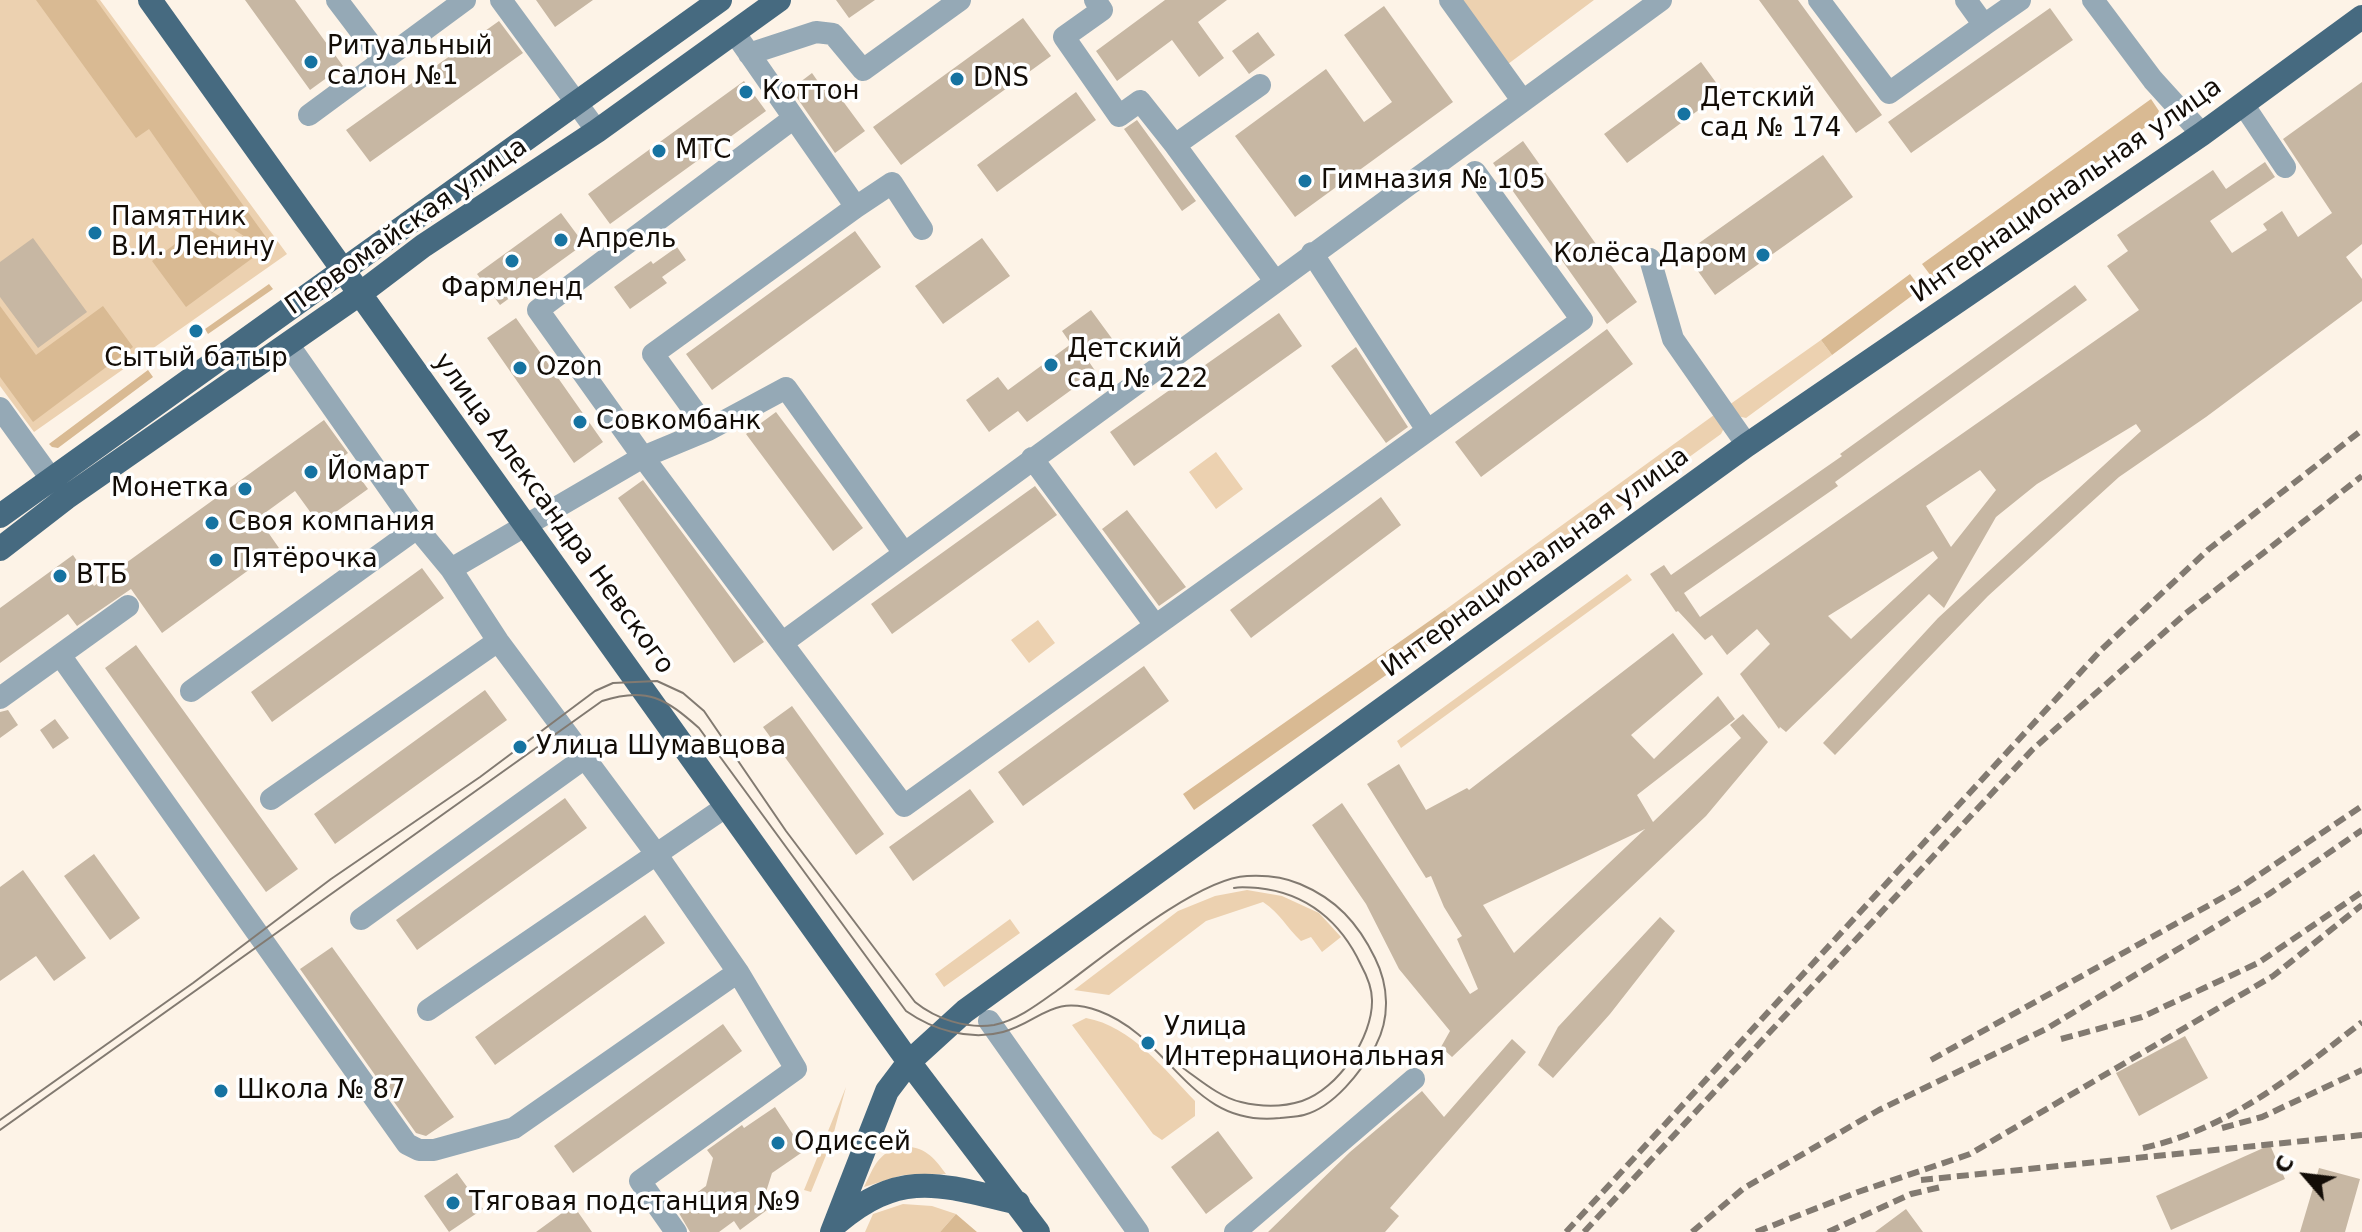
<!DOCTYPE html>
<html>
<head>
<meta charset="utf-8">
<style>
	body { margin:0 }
	#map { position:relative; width:2362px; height:1232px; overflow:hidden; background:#fdf3e7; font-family:"DejaVu Sans",sans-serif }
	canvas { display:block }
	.north { position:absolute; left:2266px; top:1136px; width:80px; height:80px; -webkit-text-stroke:6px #fff; paint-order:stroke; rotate:298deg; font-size:22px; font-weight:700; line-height:32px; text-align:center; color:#130d07 }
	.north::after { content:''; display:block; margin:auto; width:28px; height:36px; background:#130d07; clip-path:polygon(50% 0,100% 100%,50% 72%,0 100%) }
</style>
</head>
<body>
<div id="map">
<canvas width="2362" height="1232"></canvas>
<div class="north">С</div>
</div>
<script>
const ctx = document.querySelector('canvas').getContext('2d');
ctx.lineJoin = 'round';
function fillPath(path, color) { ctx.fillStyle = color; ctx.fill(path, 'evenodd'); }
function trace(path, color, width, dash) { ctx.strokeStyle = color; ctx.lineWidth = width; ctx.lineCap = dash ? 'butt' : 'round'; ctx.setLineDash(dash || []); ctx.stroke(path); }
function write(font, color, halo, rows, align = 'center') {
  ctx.font = font + ' "DejaVu Sans",sans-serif'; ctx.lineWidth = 7; ctx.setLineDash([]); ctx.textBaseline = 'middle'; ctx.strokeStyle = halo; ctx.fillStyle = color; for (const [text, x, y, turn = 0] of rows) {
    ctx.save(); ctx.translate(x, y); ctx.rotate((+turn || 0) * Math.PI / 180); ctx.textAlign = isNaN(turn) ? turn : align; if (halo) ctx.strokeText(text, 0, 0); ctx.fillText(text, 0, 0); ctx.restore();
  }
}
fillPath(new Path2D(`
	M0 0H100L287 254 34 432 0 386Z
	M1458 0H1594L1504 67Z
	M1821 340 1832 355 1746 418 1737 416 1729 405Z
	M1714 415 1724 428 1721 434 1456 626 1445 610Z
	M1216 452 1243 489 1216 509 1189 472Z
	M1627 574 1632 580 1401 748 1397 741Z
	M1038 620 1055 643 1029 663 1011 640Z
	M1247 890 1282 896 1319 913 1341 937 1322 952 1311 937 1301 941C1286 927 1281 914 1263 902L1206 921 1109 995 1074 990 1178 911 1215 896Z
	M1010 919 1020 933 944 987 935 974Z
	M1086 1018C1131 1026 1165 1070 1195 1101V1116L1162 1140 1153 1134 1072 1025Z
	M846 1087 831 1143 811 1192 804 1190Z
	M902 1146C925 1147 933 1156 946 1174L903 1175 864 1187C875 1165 877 1154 902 1146Z
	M903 1204 932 1206 956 1214 940 1232H865L873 1214Z`), '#ecd1b0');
fillPath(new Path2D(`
	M36 0H96L268 240 253 242 207 212 149 129 136 138Z
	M2151 99 2159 111 2155 120 1934 280 1922 264Z
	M201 225 254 257 186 307 152 261Z
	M1910 274 1921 289 1832 355 1821 340Z
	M269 284 273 289 208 334 205 329Z
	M0 306 36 355 103 306 133 347 33 422 0 377Z
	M148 370 153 377 58 448 52 447 49 444Z
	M1445 610 1456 626 1194 810 1183 794Z
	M956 1214 977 1232H940Z`), '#d9ba93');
fillPath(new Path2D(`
	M245 0H295L343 66 310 90Z
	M536 0H593L555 27Z
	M836 0H875L849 18Z
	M1165 0H1227L1198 22 1224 58 1199 77 1172 40 1117 81 1096 51Z
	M1759 0H1798L1882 115 1856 133Z
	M1384 6 1453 102 1295 217 1235 136 1326 69 1364 122 1392 102 1344 35Z
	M2050 8 2073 40 1911 153 1888 122Z
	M1023 18 1051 56 901 165 873 127Z
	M499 21 523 53 370 162 346 130Z
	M1258 32 1275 55 1249 74 1232 51Z
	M1701 62 1723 92 1627 163 1604 134Z
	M812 73 824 90 831 85 865 131 835 153 791 89Z
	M744 81 766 111 610 224 588 194Z
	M2362 82V244L2346 257 2362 279V301L2206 417 2119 477 1988 596 1835 755 1823 743 1938 618 2141 431 2136 424 2037 484 1996 517 1944 608 1929 594 1786 732 1780 727 1779 729 1740 674 1770 644 1757 629 1727 655 1712 635 1705 640 1678 611 1676 612 1650 574 1664 565 1671 575 1842 456 1840 454 2075 285 2087 300 1835 482 1838 486 1684 593 1700 617 2139 310 2107 266 2128 251 2117 235 2213 170 2226 189 2265 162 2275 177 2210 221 2232 253 2267 230 2263 224 2282 211 2298 237 2332 213 2283 139ZM1980 470 1996 490 1951 547 1926 506ZM1933 551 1938 558 1851 639 1828 616Z
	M1076 92 1096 120 997 192 977 165Z
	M1137 120 1196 201 1182 211 1124 129Z
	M1523 141 1637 302 1607 324 1493 163Z
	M1823 155 1853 197 1715 295 1685 253Z
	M561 213 584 244 500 305 477 274Z
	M855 231 881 267 712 390 686 354Z
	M33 238 87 312 38 348 0 297V262Z
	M982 238 1010 276 943 324 915 286Z
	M677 247 686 260 662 277 667 283 630 309 614 287 651 261 653 264Z
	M1091 310 1113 340 1087 359 1096 372 1027 422 1018 411 989 432 966 400 998 377 1008 390 1071 344 1062 331Z
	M1279 313 1302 346 1134 466 1110 432Z
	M516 318 603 442 574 463 487 338Z
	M1607 329 1633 364 1481 477 1455 442Z
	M1356 347 1408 427 1386 443 1331 366Z
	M776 412 863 528 833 551 746 434Z
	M324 420 348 453 344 456 368 489 319 524 295 491 258 518 279 548 162 633 131 589 77 626 68 614 0 663V608L73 555 94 586Z
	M643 480 764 642 734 663 618 498Z
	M1035 486 1057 515 892 634 871 604Z
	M1381 497 1401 525 1251 638 1230 610Z
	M1127 510 1186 587 1159 606 1102 529Z
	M422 568 444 598 272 722 251 692Z
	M1673 633 1703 674 1631 735 1654 759 1718 696 1735 719 1637 795 1653 822 1741 738 1730 725 1743 714 1768 742 1706 816 1452 1057 1441 1047 1450 1031 1399 969 1366 904 1312 825 1342 803 1470 994 1478 989 1457 939 1462 936 1444 907 1431 876 1426 878 1367 784 1399 764 1426 810 1467 788 1469 790ZM1645 829 1514 953 1483 905Z
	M136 645 298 869 266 892 105 668Z
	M1144 666 1169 701 1023 806 998 772Z
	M485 690 507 720 335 844 314 814Z
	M792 706 884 834 856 855 763 727Z
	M8 710 18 725 0 738V712Z
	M55 719 69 738 53 749 40 730Z
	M970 789 994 822 913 881 889 847Z
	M565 798 587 828 417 950 396 920Z
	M94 854 140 918 110 940 64 876Z
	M23 870 86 958 54 981 36 956 0 981V887Z
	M645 915 665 943 495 1065 475 1037Z
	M1660 917 1675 931 1610 1014 1553 1078 1538 1065 1558 1027Z
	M332 947 454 1117 426 1136 416 1133 300 969Z
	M723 1024 742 1051 573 1173 554 1146Z
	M2185 1036 2208 1078 2139 1116 2116 1073Z
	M1512 1039 1526 1052 1390 1208 1399 1216 1385 1232H1268L1350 1152 1422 1091 1444 1117Z
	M775 1107 804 1151 772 1173 766 1192 769 1196 761 1202 767 1210 740 1230 734 1221 719 1232H690L676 1208 706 1186 713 1158 707 1150 742 1125 744 1128Z
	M1218 1131 1253 1178 1206 1214 1171 1167Z
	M2270 1145 2285 1179 2171 1230 2156 1196Z
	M2319 1168 2360 1179 2345 1232H2300Z
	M457 1173 483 1209 449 1232 424 1196Z
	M573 1205 592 1232H536Z
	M1906 1209 1923 1232H1875Z`), '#c7b7a3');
trace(new Path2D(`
	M337 0 384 62
	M501 0 597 131
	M1095 0 1102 10 1064 37 1119 116 1140 101 1175 145 1260 85
	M1450 0 1522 100
	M1819 0 1889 93 1984 25
	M1966 0 1984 25 2020 0
	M2093 0 2153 80 2202 134
	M749 54 816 32 833 34 863 70 960 0
	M2243 104 2285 167
	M309 115 465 0
	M794 118 538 310 643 457 904 806 1582 320 1475 172
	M1175 145 1275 281
	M856 207 892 183 922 229
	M1312 253 1427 430
	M1650 259 1673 339 1747 445
	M288 344 417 528 451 569 498 641 657 855 738 972 796 1069 640 1181 676 1232
	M0 408 60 491
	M708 430 786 388 904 553
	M1032 458 1155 625
	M451 569 643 457 708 430 653 354 856 207 734 32
	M782 643 1661 0
	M60 655 407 1144 419 1150H434L514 1128 738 972
	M191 691 417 528
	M0 698 128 606
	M271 799 498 641
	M361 919 586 757
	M428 1010 727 806
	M989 1021 1138 1232
	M1235 1232 1414 1079`), '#95a9b6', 22);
trace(new Path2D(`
	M150 0 909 1062 1038 1232
	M0 516 720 0
	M0 549 66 498 361 293 423 246 597 131 779 0
	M837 1223C902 1168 942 1185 1018 1203
	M832 1232 887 1091 909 1062 965 1011 1747 445 2202 134 2362 17`), '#466a80', 24);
trace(new Path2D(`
	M1183 1068C1200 1080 1221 1098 1241 1102 1261 1107 1283 1107 1302 1101 1338 1089 1373 1037 1372 1000 1372 988 1367 976 1361 965 1341 922 1307 893 1258 888 1250 888 1242 886 1234 888
	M0 1120 193 983 331 879 480 777 595 691 613 683 657 681 683 693 704 711 786 831 915 1002C936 1019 966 1029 994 1025 1019 1020 1042 1001 1062 987 1103 957 1198 878 1247 876 1265 875 1284 877 1300 884 1336 899 1358 923 1375 958 1389 986 1390 1018 1376 1045 1361 1072 1334 1107 1304 1115 1296 1117 1287 1117 1280 1118 1190 1128 1172 1038 1099 1011 1051 994 1042 1021 1003 1032 970 1041 933 1030 906 1011L699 728C666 699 647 686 602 701L0 1130`), '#827a71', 2);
trace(new Path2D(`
	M2061 1039 2142 1017 2258 963 2362 892
	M1931 1060 2238 889 2362 806
	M2222 1128 2262 1117 2362 1070
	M2143 1148C2229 1129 2294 1075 2362 1022
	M1921 1180 2362 1135
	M1566 1232 2101 650 2209 549 2362 430
	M1584 1232 2033 749 2185 614 2362 476
	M1692 1232 1744 1188 1879 1110 2046 1029 2269 894 2362 830
	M1756 1232 1858 1192 1970 1154 2273 976 2362 905
	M1828 1232 1911 1194 1941 1187`), '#827a71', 6, [12, 6]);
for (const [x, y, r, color] of [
	[311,62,8,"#1673a1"],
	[957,79,8,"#1673a1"],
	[746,92,8,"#1673a1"],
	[1684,114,8,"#1673a1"],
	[659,151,8,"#1673a1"],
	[1305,181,8,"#1673a1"],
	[95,233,8,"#1673a1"],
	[561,240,8,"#1673a1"],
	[1763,255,8,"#1673a1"],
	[512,261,8,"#1673a1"],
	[196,331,8,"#1673a1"],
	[1051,365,8,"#1673a1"],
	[520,368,8,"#1673a1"],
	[580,422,8,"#1673a1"],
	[311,472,8,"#1673a1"],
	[245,489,8,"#1673a1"],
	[212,523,8,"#1673a1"],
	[216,560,8,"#1673a1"],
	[60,576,8,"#1673a1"],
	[520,747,8,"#1673a1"],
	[1148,1043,8,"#1673a1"],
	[221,1091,8,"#1673a1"],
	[778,1143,8,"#1673a1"],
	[453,1203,8,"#1673a1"]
]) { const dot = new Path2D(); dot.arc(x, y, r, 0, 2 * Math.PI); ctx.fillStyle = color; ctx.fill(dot); trace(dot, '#fff', 3); }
write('26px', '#130d07', '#fff', [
	["Ритуальный",327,47],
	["салон №1",327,77],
	["DNS",973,79],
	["Коттон",762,92],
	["Детский",1700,99],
	["сад № 174",1700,129],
	["МТС",675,151],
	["Гимназия № 105",1321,181],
	["Памятник",111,218],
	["В.И. Ленину",111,248],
	["Апрель",577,240],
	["Колёса Даром",1747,255,"right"],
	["Фармленд",512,289,"center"],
	["Детский",1067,350],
	["сад № 222",1067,380],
	["Сытый батыр",196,359,"center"],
	["Ozon",536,368],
	["Совкомбанк",596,422],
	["Йомарт",327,472],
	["Монетка",229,489,"right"],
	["Своя компания",228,523],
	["Пятёрочка",232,560],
	["ВТБ",76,576],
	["Улица Шумавцова",536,747],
	["Улица",1164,1028],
	["Интернациональная",1164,1058],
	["Школа № 87",237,1091],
	["Одиссей",794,1143],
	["Тяговая подстанция №9",469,1203]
], 'left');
write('26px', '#130d07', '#fff', [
	["Интернациональная улица",2067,191,-35],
	["Первомайская улица",407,227,-35],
	["улица Александра Невского",553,514,54],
	["Интернациональная улица",1536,563,-36]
]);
</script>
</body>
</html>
